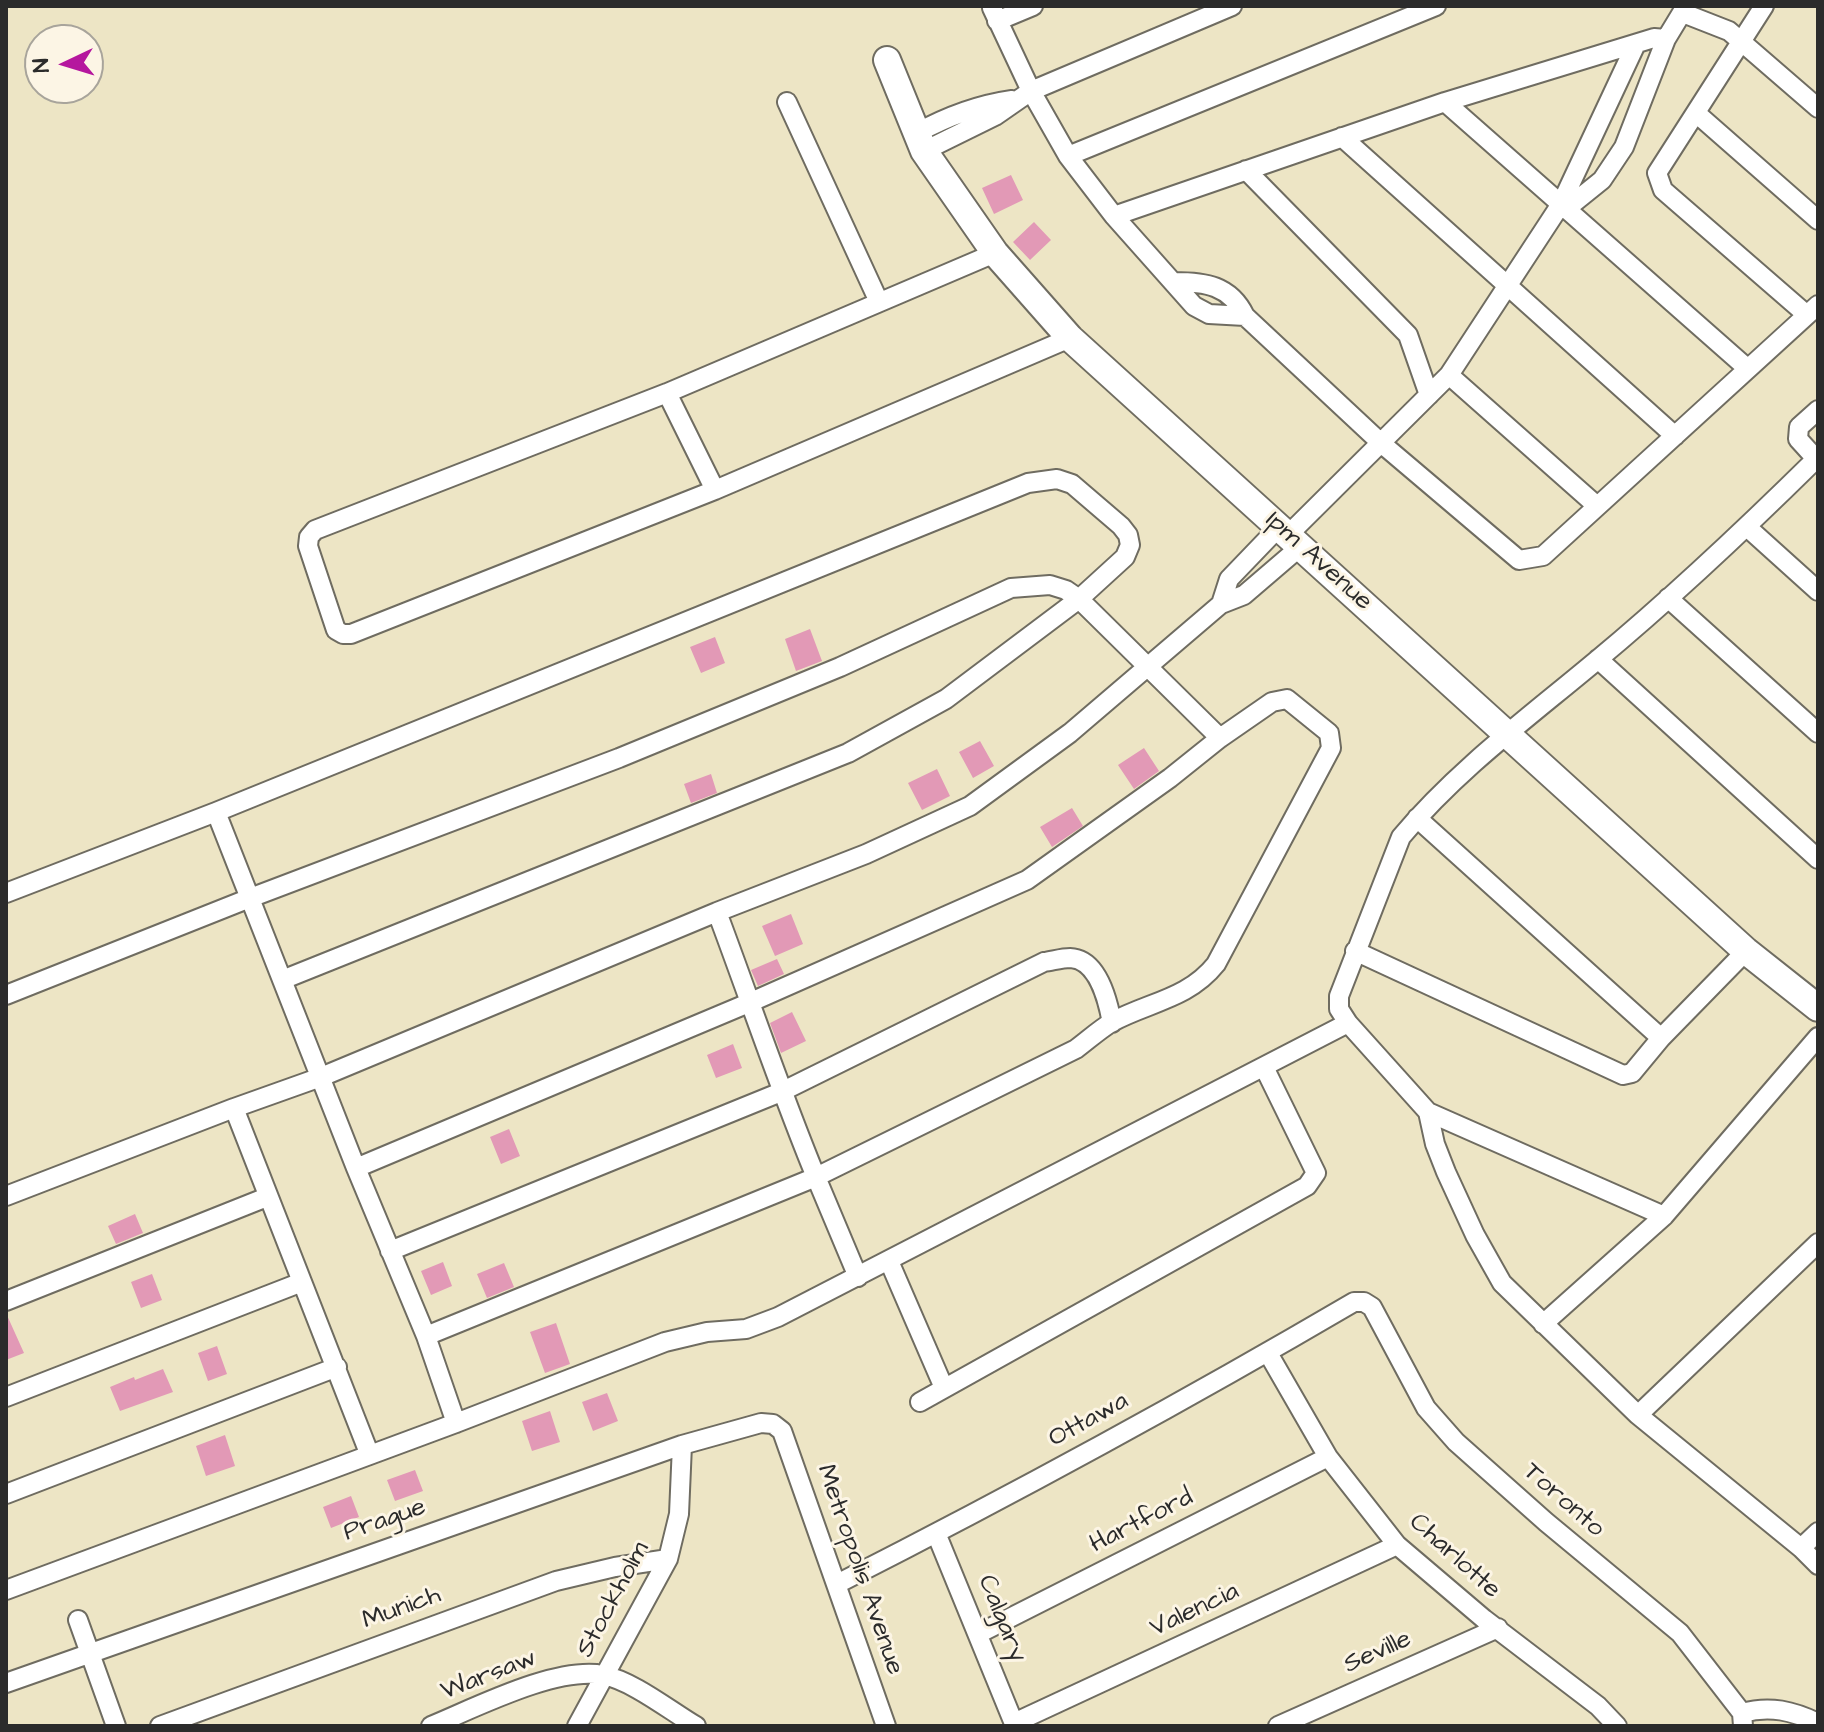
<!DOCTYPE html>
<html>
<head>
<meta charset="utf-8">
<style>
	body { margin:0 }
	#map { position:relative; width:1824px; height:1732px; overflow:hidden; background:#ede5c5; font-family:"Architects Daughter",sans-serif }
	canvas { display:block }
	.frame { position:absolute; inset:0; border:8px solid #2b2b2b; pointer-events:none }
	.north { position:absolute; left:24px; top:24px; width:80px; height:80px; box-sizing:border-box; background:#fcf5e5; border:2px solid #a8a49b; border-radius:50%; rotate:266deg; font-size:22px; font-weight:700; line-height:32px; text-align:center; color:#2b2b2b }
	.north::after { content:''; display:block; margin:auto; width:28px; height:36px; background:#b5179e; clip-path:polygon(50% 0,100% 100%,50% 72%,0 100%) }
</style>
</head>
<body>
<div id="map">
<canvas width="1824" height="1732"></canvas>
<div class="frame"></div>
<div class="north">N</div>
</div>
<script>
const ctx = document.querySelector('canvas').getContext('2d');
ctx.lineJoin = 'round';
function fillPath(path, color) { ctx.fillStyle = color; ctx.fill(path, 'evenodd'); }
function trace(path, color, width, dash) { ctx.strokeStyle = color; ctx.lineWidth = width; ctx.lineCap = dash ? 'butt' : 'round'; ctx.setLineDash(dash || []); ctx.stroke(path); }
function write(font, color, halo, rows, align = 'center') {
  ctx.font = font + ' "Architects Daughter",sans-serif'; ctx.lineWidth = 6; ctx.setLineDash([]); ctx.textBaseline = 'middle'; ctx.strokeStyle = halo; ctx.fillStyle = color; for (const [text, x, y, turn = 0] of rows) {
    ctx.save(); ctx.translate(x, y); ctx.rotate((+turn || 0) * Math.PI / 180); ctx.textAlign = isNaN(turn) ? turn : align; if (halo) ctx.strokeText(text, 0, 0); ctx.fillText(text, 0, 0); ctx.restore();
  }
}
fillPath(new Path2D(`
	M1011 175 1023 200 994 214 982 188Z
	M1034 222 1051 240 1030 260 1013 242Z
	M810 629 822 661 796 671 785 639Z
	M715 637 725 663 701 673 690 647Z
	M980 741 994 766 973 778 959 752Z
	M1144 748 1159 771 1134 789 1118 765Z
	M937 769 950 796 922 810 908 783Z
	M711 774 717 793 691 803 684 784Z
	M1072 808 1083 826 1052 847 1040 827Z
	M791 914 803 944 775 956 762 926Z
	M777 959 784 974 758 986 751 970Z
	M792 1012 806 1041 781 1053 770 1023Z
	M733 1044 742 1068 716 1078 707 1055Z
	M509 1129 520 1156 501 1164 490 1137Z
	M135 1214 143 1233 116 1244 108 1226Z
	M443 1262 452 1286 431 1295 421 1271Z
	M504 1263 514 1287 487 1298 477 1274Z
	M152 1274 162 1300 141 1308 131 1282Z
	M6 1313 24 1353 6 1360Z
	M556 1323 570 1364 545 1373 530 1332Z
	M217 1346 227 1374 208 1381 198 1353Z
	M163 1369 173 1392 120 1411 110 1387 134 1377 135 1380Z
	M607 1393 618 1421 593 1431 582 1402Z
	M550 1411 560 1442 532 1451 522 1421Z
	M225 1435 235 1466 206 1476 196 1446Z
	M415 1470 423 1491 395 1501 387 1480Z
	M351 1496 359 1517 331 1528 323 1507Z`), '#e299b6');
const street = new Path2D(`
	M1764 6 1657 173 1663 190 1807 315
	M992 8 1031 91 1068 156 1114 216 1194 306 1209 314 1245 316
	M1683 13 1729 31 1818 108
	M997 21 1033 6
	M787 102 879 302
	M1445 102 1748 369
	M1696 113 1818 220
	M917 133C948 116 977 105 1012 100
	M1342 137 1675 436
	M924 151 995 116 1031 91 1232 6
	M1068 156 1436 6
	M1246 170 1408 335 1429 395
	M1566 209 1602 180 1624 147 1666 39
	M1114 216 1445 102 1654 38 1666 39 1686 6
	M1174 282C1205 282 1230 285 1245 316L1381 443 1519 560 1543 556 1818 305
	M1449 375 1597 506
	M667 393 715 490 351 634H343L336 630 308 546 309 537 315 530 667 393 995 253
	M1818 410 1799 427 1798 439 1818 461
	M1816 459C1745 529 1672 598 1596 661 1529 717 1457 770 1401 837L1339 996V1009L1348 1023 1428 1112 1435 1144 1446 1172 1475 1235 1502 1283 1638 1415 1801 1548 1818 1565
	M715 490 1070 338
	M1747 527 1818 591
	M1288 535 1449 375 1561 204 1636 44
	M1668 598 1818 733
	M1221 604 1229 579 1279 527
	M1598 659 1818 859
	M216 812 356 1168 426 1336 456 1423
	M1417 818 1661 1038
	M6 893 216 812 1028 483 1057 479 1072 484 1121 526 1128 535 1130 545 1125 557 1079 599 946 699 848 753 282 980
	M1355 951 1623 1075 1632 1073 1661 1038 1746 951
	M6 995 250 898 619 758 840 667 1011 588 1050 585 1066 590 1079 599 1220 738
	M234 1108 369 1453
	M1428 1112 1664 1216
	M356 1168 751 1002 1027 880 1170 778 1220 738 1272 702 1287 699 1329 733 1331 748 1216 964C1188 999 1149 1002 1112 1022 1099 1030 1088 1040 1076 1049L816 1177 858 1277
	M6 1196 234 1108 321 1077 717 912 866 854 970 806 1070 733 1221 604 1244 595 1300 547
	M390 1251 781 1092 1044 962C1052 961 1062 958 1070 958 1098 959 1108 1001 1112 1023
	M889 1261 944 1388
	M6 1301 267 1197
	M1543 1324 1664 1216 1818 1037
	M426 1336 816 1177C780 1090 750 1000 717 912
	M1268 1353 1328 1457 1397 1545 1484 1619 1598 1706 1617 1726
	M6 1397 302 1282
	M920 1402 1307 1186 1316 1173 1264 1067
	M1638 1415 1818 1243
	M6 1494 337 1367
	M936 1533 1015 1726
	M1801 1548 1818 1532
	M837 1584C1012 1495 1185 1401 1354 1302H1364L1372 1307 1426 1408 1456 1442 1546 1522 1680 1633 1742 1713 1743 1726
	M6 1590 456 1423 665 1342 707 1332 746 1329 778 1317 1348 1023
	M78 1620 116 1726
	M980 1633 1328 1457
	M6 1683 682 1445 761 1423 773 1424 782 1431 886 1726
	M1742 1713C1770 1705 1793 1711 1818 1723
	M1014 1723 1397 1545
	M160 1726 556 1581 615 1567 668 1559
	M431 1726C475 1708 556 1666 603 1675 633 1681 669 1710 696 1726
	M577 1726 668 1559 679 1514 682 1445
	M1278 1726 1498 1628`);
const secondary = new Path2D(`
	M887 60 924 151 995 253 1070 338 1746 951 1818 1008`);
trace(street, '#6f6c61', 22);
trace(secondary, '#6f6c61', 30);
trace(street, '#fff', 18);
trace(secondary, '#fff', 26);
write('26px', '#2b2b2b', '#fcf5e5', [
	["Ipm Avenue",1318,562,42],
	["Ottawa",1089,1421,-29],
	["Toronto",1563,1501,41],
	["Prague",385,1521,-19],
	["Hartford",1142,1522,-27],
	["Charlotte",1454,1557,42],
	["Metropolis Avenue",859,1570,71],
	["Stockholm",614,1600,-62],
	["Munich",402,1609,-20],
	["Valencia",1195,1611,-25],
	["Calgary",1001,1619,68],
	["Seville",1378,1653,-24],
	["Warsaw",489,1676,-21]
]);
</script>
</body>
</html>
